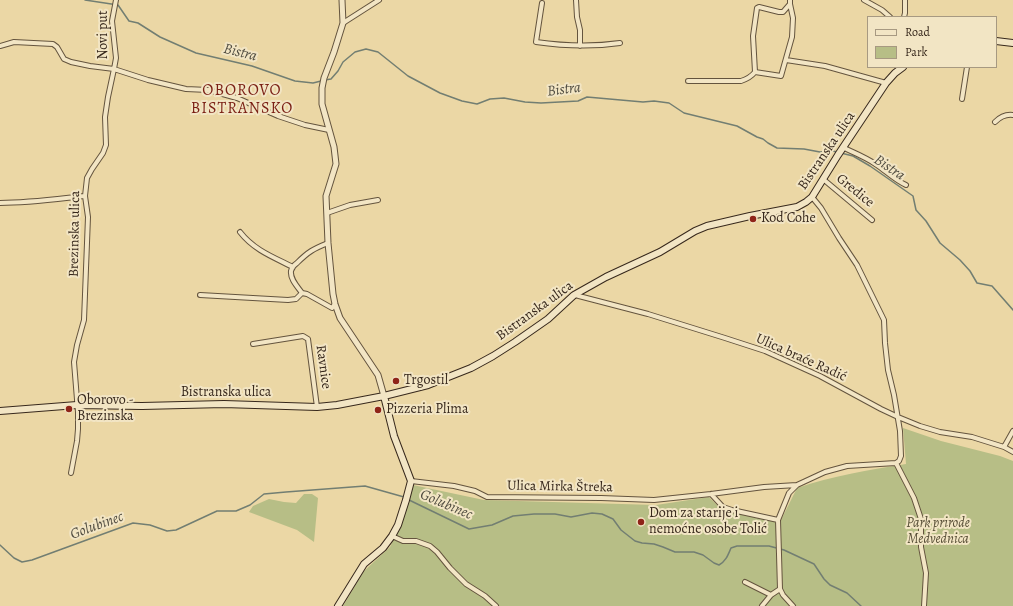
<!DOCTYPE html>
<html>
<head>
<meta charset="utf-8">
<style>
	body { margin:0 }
	#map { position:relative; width:1013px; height:606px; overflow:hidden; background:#ebd7a5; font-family:Alegreya,serif }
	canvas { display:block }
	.legend { position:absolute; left:867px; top:16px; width:130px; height:52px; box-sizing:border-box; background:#f2e5c4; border:1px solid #a79981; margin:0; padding:5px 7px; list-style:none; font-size:12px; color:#37281c }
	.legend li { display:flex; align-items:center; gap:8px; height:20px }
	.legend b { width:20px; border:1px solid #a79981 }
</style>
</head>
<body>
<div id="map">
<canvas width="1013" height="606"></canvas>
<ul class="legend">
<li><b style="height:5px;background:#f2e5c4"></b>Road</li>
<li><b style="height:11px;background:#b7be86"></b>Park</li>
</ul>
</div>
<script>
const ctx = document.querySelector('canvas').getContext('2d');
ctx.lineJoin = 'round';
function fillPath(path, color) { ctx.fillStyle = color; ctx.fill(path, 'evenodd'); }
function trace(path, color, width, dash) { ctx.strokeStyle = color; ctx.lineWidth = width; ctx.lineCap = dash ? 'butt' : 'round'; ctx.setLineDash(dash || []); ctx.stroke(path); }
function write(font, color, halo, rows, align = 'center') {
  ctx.font = font + ' Alegreya,serif'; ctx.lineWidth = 4; ctx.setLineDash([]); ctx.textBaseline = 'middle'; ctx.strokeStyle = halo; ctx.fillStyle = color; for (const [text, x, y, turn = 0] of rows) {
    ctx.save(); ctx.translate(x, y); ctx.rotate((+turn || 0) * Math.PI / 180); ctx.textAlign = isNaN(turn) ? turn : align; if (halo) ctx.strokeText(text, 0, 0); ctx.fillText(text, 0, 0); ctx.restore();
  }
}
fillPath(new Path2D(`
	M903 428 941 441 1000 456 1013 461V606H343L364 571 390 547 403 519 413 485 484 500 656 505 709 497 722 510 780 522 797 488C832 476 869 470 906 464Z
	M304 494H312L318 498 314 542 297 530 249 512 253 506 269 499 284 502 296 503Z`), '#b7be86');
trace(new Path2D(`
	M85 0 118 5 129 21 138 23 160 37 196 53 252 66 295 81 313 83 321 81
	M325 80 331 79 338 71 343 62 355 52 366 49 378 52 408 76 440 93 462 101 477 104 490 99 504 98 525 102 541 103 578 101 587 97 643 102 654 101 669 103 684 113 737 126 757 137 763 139 768 143 777 148 804 149 820 152 832 151 838 152
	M841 153 853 156 870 166 913 196 916 210 926 221 940 243 960 260 970 271 977 283 992 286 1013 310
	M407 499 469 529 492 525 513 516 534 514H555L571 517 592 513 602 514 613 519 621 530 635 541 642 543 654 544 663 547 675 552H694L703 555 714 563 719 565C726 561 728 555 731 548L737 546H769L784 550 814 564 824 579 830 585 847 593 861 606
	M0 545 14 558 22 562 32 560 133 523 150 525 167 531 176 530 217 511H236L250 505 264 494 286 492 365 486 404 497`), '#727e72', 1.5);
const minor = new Path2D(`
	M576 0 577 17 580 30V46
	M864 0 882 10 890 17
	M542 3 536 42C564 46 592 47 620 43
	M904 17 905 13V0
	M343 23 379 0
	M0 46 14 42 53 44 57 47 64 59 71 62 90 66 114 69 148 80 186 89 208 90 237 98 278 116 305 125 329 130
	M786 60 825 66 886 83
	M755 72 781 76 792 37 793 18 790 4
	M688 81H741C747 79 751 77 755 72L753 36 757 8 759 7 779 12H783L790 4V0
	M962 99 967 67
	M995 122C1000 117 1006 114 1013 115
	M844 148C855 153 867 158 877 165 887 172 895 180 906 185
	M823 179 872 220
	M0 203C29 203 57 199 85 196
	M327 213 350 205 378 200
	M240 232C254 250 273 257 293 267
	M302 293C297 286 290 279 291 271 292 267 294 265 297 263 308 252 313 249 328 243
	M200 295 288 300 296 299 302 293 307 294 332 308 335 304
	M575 295 648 314 725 338 765 351 820 376 881 409 898 417 920 426 940 432 972 437 1004 447 1013 452
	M253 344 303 336 308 339 317 407
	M1004 447 1013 431
	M896 463 914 498 921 519V547L926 573 924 606
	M71 473 77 441 78 429V412L74 362 77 345 84 320 88 217 85 196 87 178 92 169 103 153 106 145 105 117 108 97 114 69 116 58 112 21 116 0
	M411 481 454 486 475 491 487 497 601 498 654 500 711 494 764 487 797 485 825 472 847 466 896 463 899 461 901 456 900 431 894 395 888 370 885 343 884 320 857 265 839 238 821 208 812 197
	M711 494 723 507 732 510 778 520
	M392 536 403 541H416L430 546 437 552 450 568 466 584 485 596 496 606
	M745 582 771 595
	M762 606 771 595 780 589
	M793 606 783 595 780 589 778 520 789 493 797 485`);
const tertiary = new Path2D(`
	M342 0 343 23 334 52 324 78 322 88V104L334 147 336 164 326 196 328 243 333 294 335 304 340 318 378 375 384 396`);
const secondary = new Path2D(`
	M996 41 1013 43
	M0 411 77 405 142 406 224 404 317 407 337 405 384 396 428 385 471 368 493 356 515 342 548 319 574 295 606 277 660 252 695 231 707 226 750 216 797 207 806 202 812 197 838 155 886 83 895 73 903 67
	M338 606 364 564 383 548 392 536 398 525 406 500 411 481 394 436 384 396`);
trace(minor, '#64543e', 6);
trace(tertiary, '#64543e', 7);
trace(secondary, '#37281c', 8);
trace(minor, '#f2e5c4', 4);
trace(tertiary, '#f2e5c4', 5);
trace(secondary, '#f2e5c4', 6);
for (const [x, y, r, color] of [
	[753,219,4,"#8f2418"],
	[396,381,4,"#8f2418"],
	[69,409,4,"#8f2418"],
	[378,410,4,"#8f2418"],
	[641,522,4,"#8f2418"]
]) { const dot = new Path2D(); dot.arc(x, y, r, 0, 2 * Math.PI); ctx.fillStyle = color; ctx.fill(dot); trace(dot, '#f2e5c4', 1.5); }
write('14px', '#37281c', '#f2e5c4', [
	["Novi put",104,35,-90],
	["Bistranska ulica",827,151,-56],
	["Gredice",855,191,39],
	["Brezinska ulica",75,234,-89],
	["Bistranska ulica",535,311,-36],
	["Ulica braće Radić",801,358,24],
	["Ravnice",323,367,82],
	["Bistranska ulica",226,393],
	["Ulica Mirka Štreka",560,487,1]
]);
write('14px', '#37281c', '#f2e5c4', [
	["Kod Cohe",761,219],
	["Trgostil",404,381],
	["Oborovo -",77,401],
	["Brezinska",77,417],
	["Pizzeria Plima",386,410],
	["Dom za starije i",649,514],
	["nemoćne osobe Tolić",649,530]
], 'left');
write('italic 14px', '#574e36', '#f2e5c4', [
	["Park prirode",938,524],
	["Medvednica",938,540]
]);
write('italic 15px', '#504c40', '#f2e5c4', [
	["Bistra",240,53,14],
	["Bistra",564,90,-7],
	["Bistra",889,168,34],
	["Golubinec",446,505,23],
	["Golubinec",97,526,-20]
]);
ctx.letterSpacing = '1px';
write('16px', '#7a1f14', '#f2e5c4', [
	["OBOROVO",242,91],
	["BISTRANSKO",242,109]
]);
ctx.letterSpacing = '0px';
</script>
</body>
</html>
